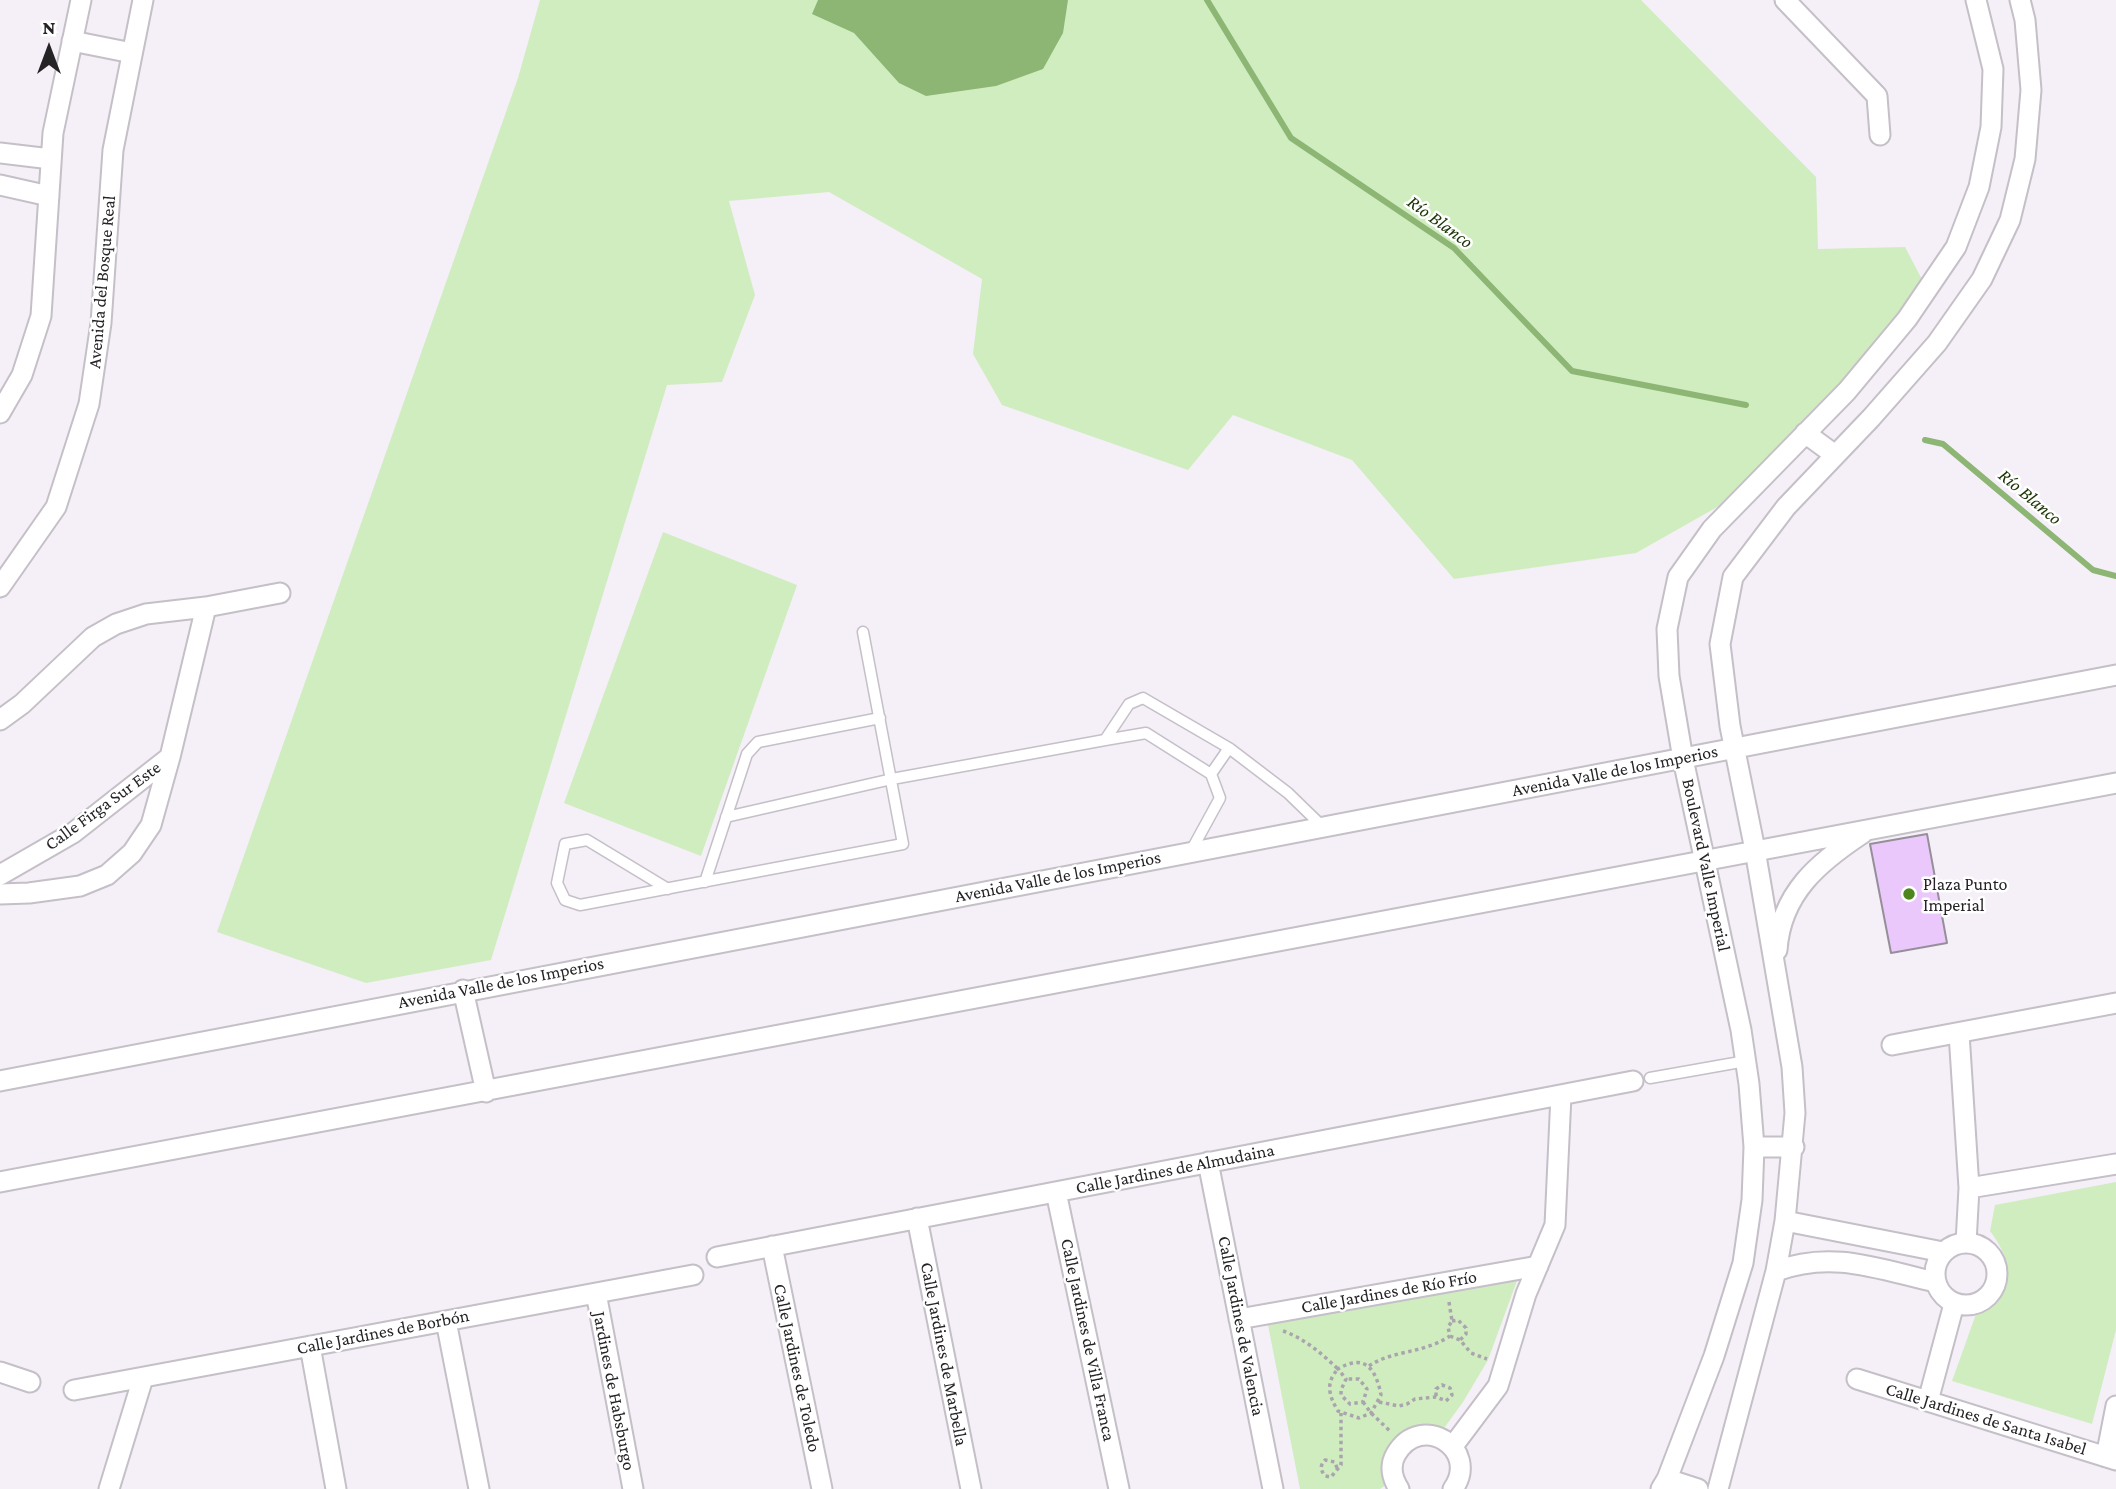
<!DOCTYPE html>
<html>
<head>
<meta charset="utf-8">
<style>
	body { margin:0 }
	#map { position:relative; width:2116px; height:1489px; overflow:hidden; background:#f5eff8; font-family:"Crimson Pro",serif }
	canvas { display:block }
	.north { position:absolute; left:14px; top:14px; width:70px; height:70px; -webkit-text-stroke:5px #fff; paint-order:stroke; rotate:0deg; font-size:19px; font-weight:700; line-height:28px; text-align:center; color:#262327 }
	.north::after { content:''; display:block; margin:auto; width:24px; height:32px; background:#262327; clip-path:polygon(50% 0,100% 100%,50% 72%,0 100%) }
</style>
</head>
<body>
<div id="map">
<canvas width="2116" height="1489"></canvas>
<div class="north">N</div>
</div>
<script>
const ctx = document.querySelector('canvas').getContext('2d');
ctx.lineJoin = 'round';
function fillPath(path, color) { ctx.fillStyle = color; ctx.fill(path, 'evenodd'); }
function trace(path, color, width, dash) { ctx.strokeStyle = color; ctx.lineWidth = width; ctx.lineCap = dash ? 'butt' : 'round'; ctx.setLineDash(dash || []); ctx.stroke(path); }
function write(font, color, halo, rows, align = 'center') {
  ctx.font = font + ' "Crimson Pro",serif'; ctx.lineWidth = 5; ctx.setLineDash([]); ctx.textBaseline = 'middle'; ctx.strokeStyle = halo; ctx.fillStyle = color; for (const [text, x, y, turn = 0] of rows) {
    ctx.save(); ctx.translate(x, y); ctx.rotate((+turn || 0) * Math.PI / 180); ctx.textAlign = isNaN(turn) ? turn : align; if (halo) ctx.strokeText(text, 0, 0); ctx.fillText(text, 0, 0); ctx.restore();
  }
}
fillPath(new Path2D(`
	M540 0H1641L1816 177 1818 249 1905 247 1926 287 1749 489 1636 553 1454 579 1352 460 1233 415 1188 470 1002 405 973 354 982 279 829 192 729 201 755 295 722 382 667 385 491 960 366 983 217 932 518 78Z
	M663 532 797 585 701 856 564 803Z
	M2116 1182V1330L2092 1424 1952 1381 1976 1314C2019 1296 2014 1263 1990 1231L1995 1205Z
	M1518 1278 1488 1360 1463 1402 1442 1431C1432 1431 1418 1429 1408 1431 1387 1436 1385 1469 1386 1485L1380 1489H1300L1268 1325Z`), '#d0edc0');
fillPath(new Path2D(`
	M818 0H1068L1063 33 1043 69 996 86 926 96 899 83 854 33 812 14Z`), '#8db574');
trace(new Path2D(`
	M1207 0 1291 138 1454 248 1572 371 1746 405
	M1925 440 1943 444 2093 570 2116 576`), '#8db574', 6);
const building = new Path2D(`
	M1927 834 1947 943 1891 953 1870 844Z`);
fillPath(building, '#ebc8fc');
trace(building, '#958f98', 2);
const service = new Path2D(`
	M1211 774 1229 748
	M726 817 892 779 1105 740
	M1191 851 1220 798 1211 774 1146 733 1105 740 1129 704 1143 698 1229 748 1288 793 1323 827
	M705 882 747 754 758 742 880 718
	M668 889 587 840 565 844 557 883 565 900 580 905 903 844 863 632
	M1650 1078 1746 1061`);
const minor = new Path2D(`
	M1785 0 1877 96 1880 135
	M72 41 132 53
	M0 153 51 159
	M0 185 49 196
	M0 413 22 375 41 316 53 133 81 0
	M1805 433 1835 455
	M0 587 56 507 89 404 101 323 113 150 143 0
	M0 720 22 704 93 637 116 624 146 614 206 607 280 593
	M0 875 73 833 170 757
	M0 894 29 893 80 886 107 875 132 853 151 825 170 757 206 607
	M1777 950C1781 893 1819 862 1863 833
	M463 990 486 1092
	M1959 1033 1969 1188 1966 1243
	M1892 1045 2116 1003
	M0 1081 2116 675
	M1754 1147H1794
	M1208 1162 1273 1489
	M0 1182C706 1050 1411 916 2116 783
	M1969 1188 2116 1164
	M1056 1192 1119 1489
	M917 1218 971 1489
	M1785 1221 1943 1252
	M1935 1274a31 31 0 1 1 62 0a31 31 0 1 1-62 0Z
	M772 1246 822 1489
	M717 1257 1633 1081
	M1776 1271C1833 1250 1878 1269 1935 1282
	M596 1293 633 1489
	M1239 1319 1538 1266
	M446 1321 479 1489
	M310 1346 336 1489
	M0 1372 30 1382
	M1857 1379 2116 1460
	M74 1390 693 1275
	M1928 1401 1954 1304
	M1453 1446 1498 1386 1526 1294 1555 1225 1561 1095
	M2106 1457 2116 1406
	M1667 1479 1698 1489
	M109 1489 143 1378
	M1399 1489C1392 1478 1389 1466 1396 1454 1421 1411 1481 1449 1453 1489
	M1661 1489 1667 1479 1714 1356 1743 1263 1752 1200 1754 1147 1749 1084 1741 1030 1683 759 1669 676 1667 629 1678 577 1712 529 1847 391 1907 319 1956 247 1979 187 1991 127 1993 69 1976 0
	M1718 1489 1776 1271 1785 1221 1795 1113 1792 1067 1755 850 1730 726 1720 644 1733 577 1786 507 1871 418 1937 343 1982 279 2010 220 2025 159 2031 90 2025 20 2020 0`);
trace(service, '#c5bfc8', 13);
trace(minor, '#c5bfc8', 23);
trace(new Path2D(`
	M1452 1321 1458 1320 1466 1328V1334L1460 1340
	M1283 1331C1304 1338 1322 1354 1338 1369 1325 1383 1329 1396 1338 1411L1359 1418 1371 1413 1381 1395C1376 1369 1365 1353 1338 1369L1346 1379 1341 1390V1395L1350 1404 1363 1402 1367 1389 1359 1379H1346
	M1450 1336 1460 1340 1471 1353 1487 1359
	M1369 1366C1392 1350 1423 1354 1450 1336L1448 1327 1452 1321 1449 1302
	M1363 1402 1371 1413 1391 1432
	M1379 1402 1399 1406 1407 1404 1415 1399 1436 1397 1446 1401 1452 1395 1450 1388 1442 1385 1436 1389V1397
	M1337 1468 1335 1462 1325 1460C1320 1466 1320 1469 1325 1476L1331 1477 1341 1465V1413`), '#aaa5ac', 3.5, [3.5, 3.5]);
trace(service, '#fff', 10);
trace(minor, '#fff', 19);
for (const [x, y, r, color] of [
	[1909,894,7,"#4e851e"]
]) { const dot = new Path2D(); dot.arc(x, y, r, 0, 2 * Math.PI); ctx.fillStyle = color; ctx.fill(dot); trace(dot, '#fff', 2.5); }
write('18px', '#262327', '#fff', [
	["Avenida del Bosque Real",102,282,-85],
	["Avenida Valle de los Imperios",1615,771,-11],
	["Calle Firga Sur Este",103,806,-36],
	["Boulevard Valle Imperial",1706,865,78],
	["Avenida Valle de los Imperios",1058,877,-11],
	["Avenida Valle de los Imperios",501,983,-11],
	["Calle Jardines de Almudaina",1175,1169,-11],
	["Calle Jardines de Río Frío",1389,1292,-10],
	["Calle Jardines de Valencia",1241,1326,79],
	["Calle Jardines de Borbón",383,1332,-11],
	["Calle Jardines de Villa Franca",1088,1340,78],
	["Calle Jardines de Marbella",944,1354,79],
	["Calle Jardines de Toledo",797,1368,78],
	["Jardines de Habsburgo",614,1391,79],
	["Calle Jardines de Santa Isabel",1986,1419,17]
]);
write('18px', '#262327', '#fff', [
	["Plaza Punto",1923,884],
	["Imperial",1923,905]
], 'left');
write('italic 19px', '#1b3405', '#fff', [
	["Río Blanco",1440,222,36],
	["Río Blanco",2030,497,40]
]);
</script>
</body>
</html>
